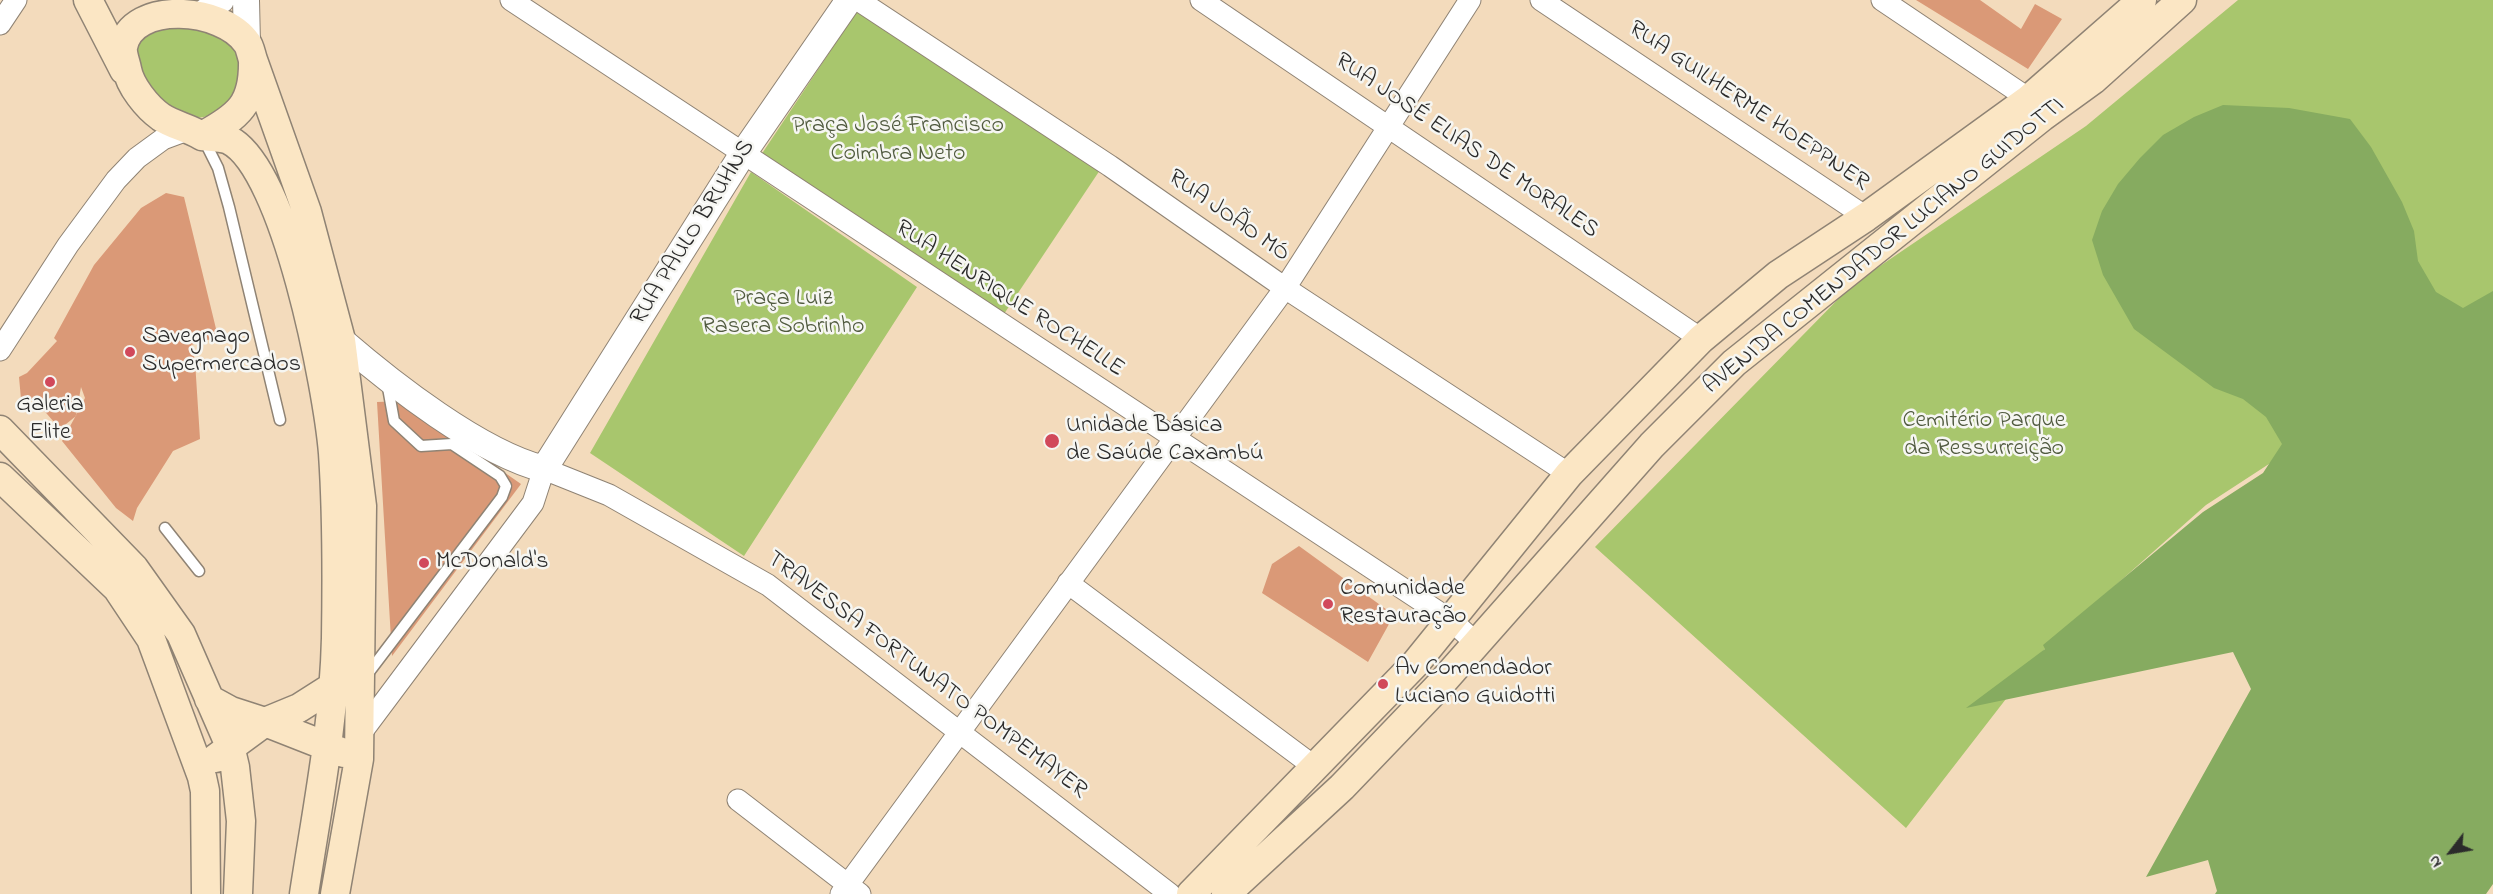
<!DOCTYPE html>
<html>
<head>
<meta charset="utf-8">
<style>
	body { margin:0 }
	#map { position:relative; width:2493px; height:894px; overflow:hidden; background:#f3dbbc; font-family:"Indie Flower",sans-serif }
	canvas { display:block }
	.north { position:absolute; left:2421px; top:822px; width:60px; height:60px; -webkit-text-stroke:4px #f6f6f2; paint-order:stroke; rotate:239deg; font-size:16px; font-weight:700; line-height:24px; text-align:center; color:#2b2b2b }
	.north::after { content:''; display:block; margin:auto; width:21px; height:27px; background:#2b2b2b; clip-path:polygon(50% 0,100% 100%,50% 72%,0 100%) }
</style>
</head>
<body>
<div id="map">
<canvas width="2493" height="894"></canvas>
<div class="north">N</div>
</div>
<script>
const ctx = document.querySelector('canvas').getContext('2d');
ctx.lineJoin = 'round';
function fillPath(path, color) { ctx.fillStyle = color; ctx.fill(path, 'evenodd'); }
function trace(path, color, width, dash) { ctx.strokeStyle = color; ctx.lineWidth = width; ctx.lineCap = dash ? 'butt' : 'round'; ctx.setLineDash(dash || []); ctx.stroke(path); }
function write(font, color, halo, rows, align = 'center') {
  ctx.font = font + ' "Indie Flower",sans-serif'; ctx.lineWidth = 5; ctx.setLineDash([]); ctx.textBaseline = 'middle'; ctx.strokeStyle = halo; ctx.fillStyle = color; for (const [text, x, y, turn = 0] of rows) {
    ctx.save(); ctx.translate(x, y); ctx.rotate((+turn || 0) * Math.PI / 180); ctx.textAlign = isNaN(turn) ? turn : align; if (halo) ctx.strokeText(text, 0, 0); ctx.fillText(text, 0, 0); ctx.restore();
  }
}
fillPath(new Path2D(`
	M2238 0H2493V318L2206 505 2047 646 1906 828 1595 547 1852 285 2086 126Z
	M859 8 1100 170 1002 317 761 155Z
	M205 23 238 50 241 92C234 98 227 107 220 111 177 135 152 89 133 60L142 26Z
	M751 172 917 287 744 556 590 453Z`), '#a8c66d');
fillPath(new Path2D(`
	M2223 105 2289 108 2350 119 2371 147 2402 202 2414 231 2418 261 2436 292 2463 308 2493 291V884L2486 894H2215L2217 891 2208 860 2146 877 2251 689 2233 652 1966 708 2045 649 2043 645 2203 512 2263 473 2282 444 2266 417 2243 399 2214 388 2134 329 2103 275 2092 240 2102 211 2118 184 2140 158 2163 135 2194 117Z`), '#86ab60');
fillPath(new Path2D(`
	M1916 0H1980L2021 29 2035 4 2062 19 2028 69Z
	M166 193 184 197 218 337 191 345 195 361 200 439 173 451 137 508 133 521 116 508 62 441 74 419 85 398 81 387 76 416 60 429 34 399H21L19 377 27 373 57 341 54 338 94 265 141 208Z
	M402 401 521 484 392 656 377 402Z
	M1299 546 1394 615 1368 662 1262 593 1272 564Z`), '#da9977');
const service = new Path2D(`
	M204 140 218 168 229 207 280 420
	M165 528 199 571
	M366 676 502 497 506 486 500 476 452 444 421 446 394 421 387 382`);
const minor = new Path2D(`
	M511 0 1452 621 1478 645
	M858 0 1110 166 1285 288 1569 474
	M1201 0 1701 339
	M1541 0 1866 217
	M1882 0 2029 99 2037 110
	M0 24 16 0
	M0 350 68 245 116 180 137 158 163 139 190 129
	M1068 583 1316 768
	M358 737 533 503 544 469 609 495 768 585 1170 894
	M738 800 860 894
	M841 894 1285 288 1470 0`);
const tertiary = new Path2D(`
	M246 0 247 43
	M204 13 221 0
	M341 340C392 384 480 453 544 469L742 155 849 0`);
const secondary = new Path2D(`
	M88 0 124 70
	M253 60C254 104 239 116 202 136 189 128 173 125 161 117 147 107 130 86 127 69 126 63 122 54 123 47 132 0 223 7 247 43 250 47 251 54 253 60L307 212 341 340 362 506 359 759 335 894
	M202 136C210 137 222 137 229 140 286 168 328 391 333 453 337 513 337 577 336 638 334 724 317 809 304 894
	M0 430 134 568 181 634 230 746 235 767 241 821 238 894
	M0 477 117 588 151 639 202 777 205 791 206 894
	M209 699 231 711 265 722 299 708 332 687
	M216 758 265 722 344 753
	M1191 894 1415 664 1569 474 1701 339 1778 275 1866 217 2029 99 2142 0
	M1226 894 1342 787 1438 687 1652 445 1734 363 2042 117 2093 80 2182 0`);
trace(service, '#8f8374', 13);
trace(minor, '#8f8374', 23);
trace(tertiary, '#8f8374', 28);
trace(secondary, '#8f8374', 31);
trace(service, '#fff', 10);
trace(minor, '#fff', 21);
trace(tertiary, '#fff', 26);
trace(secondary, '#fbe6c4', 28);
for (const [x, y, r, color] of [
	[130,352,6,"#d1495b"],
	[50,382,6,"#d1495b"],
	[1052,441,8,"#d1495b"],
	[424,563,6,"#d1495b"],
	[1328,604,6,"#d1495b"],
	[1383,684,6,"#d1495b"]
]) { const dot = new Path2D(); dot.arc(x, y, r, 0, 2 * Math.PI); ctx.fillStyle = color; ctx.fill(dot); trace(dot, '#f6f6f2', 2); }
write('24px', '#2b2b2b', '#f6f6f2', [
	["RUA GUILHERME HOEPPNER",1748,107,34],
	["RUA JOSÉ ELIAS DE MORALES",1466,147,34],
	["RUA JOÃO MÓ",1228,217,35],
	["RUA PAULO BRUHNS",694,233,-58],
	["AVENIDA COMENDADOR LUCIANO GUIDOTTI",1885,247,-39],
	["RUA HENRIQUE ROCHELLE",1009,300,33],
	["TRAVESSA FORTUNATO POMPEMAYER",926,676,37]
]);
write('24px', '#505a3f', '#f6f6f2', [
	["Praça José Francisco",898,127],
	["Coimbra Neto",898,155],
	["Praça Luiz",783,300],
	["Rasera Sobrinho",783,328],
	["Cemitério Parque",1984,422],
	["da Ressurreição",1984,450]
]);
write('24px', '#2b2b2b', '#f6f6f2', [
	["Savegnago",142,338],
	["Supermercados",142,366],
	["Galeria",50,406,"center"],
	["Elite",50,434,"center"],
	["Unidade Básica",1066,427],
	["de Saúde Caxambú",1066,455],
	["McDonald's",436,563],
	["Comunidade",1340,590],
	["Restauração",1340,618],
	["Av Comendador",1395,670],
	["Luciano Guidotti",1395,698]
], 'left');
</script>
</body>
</html>
